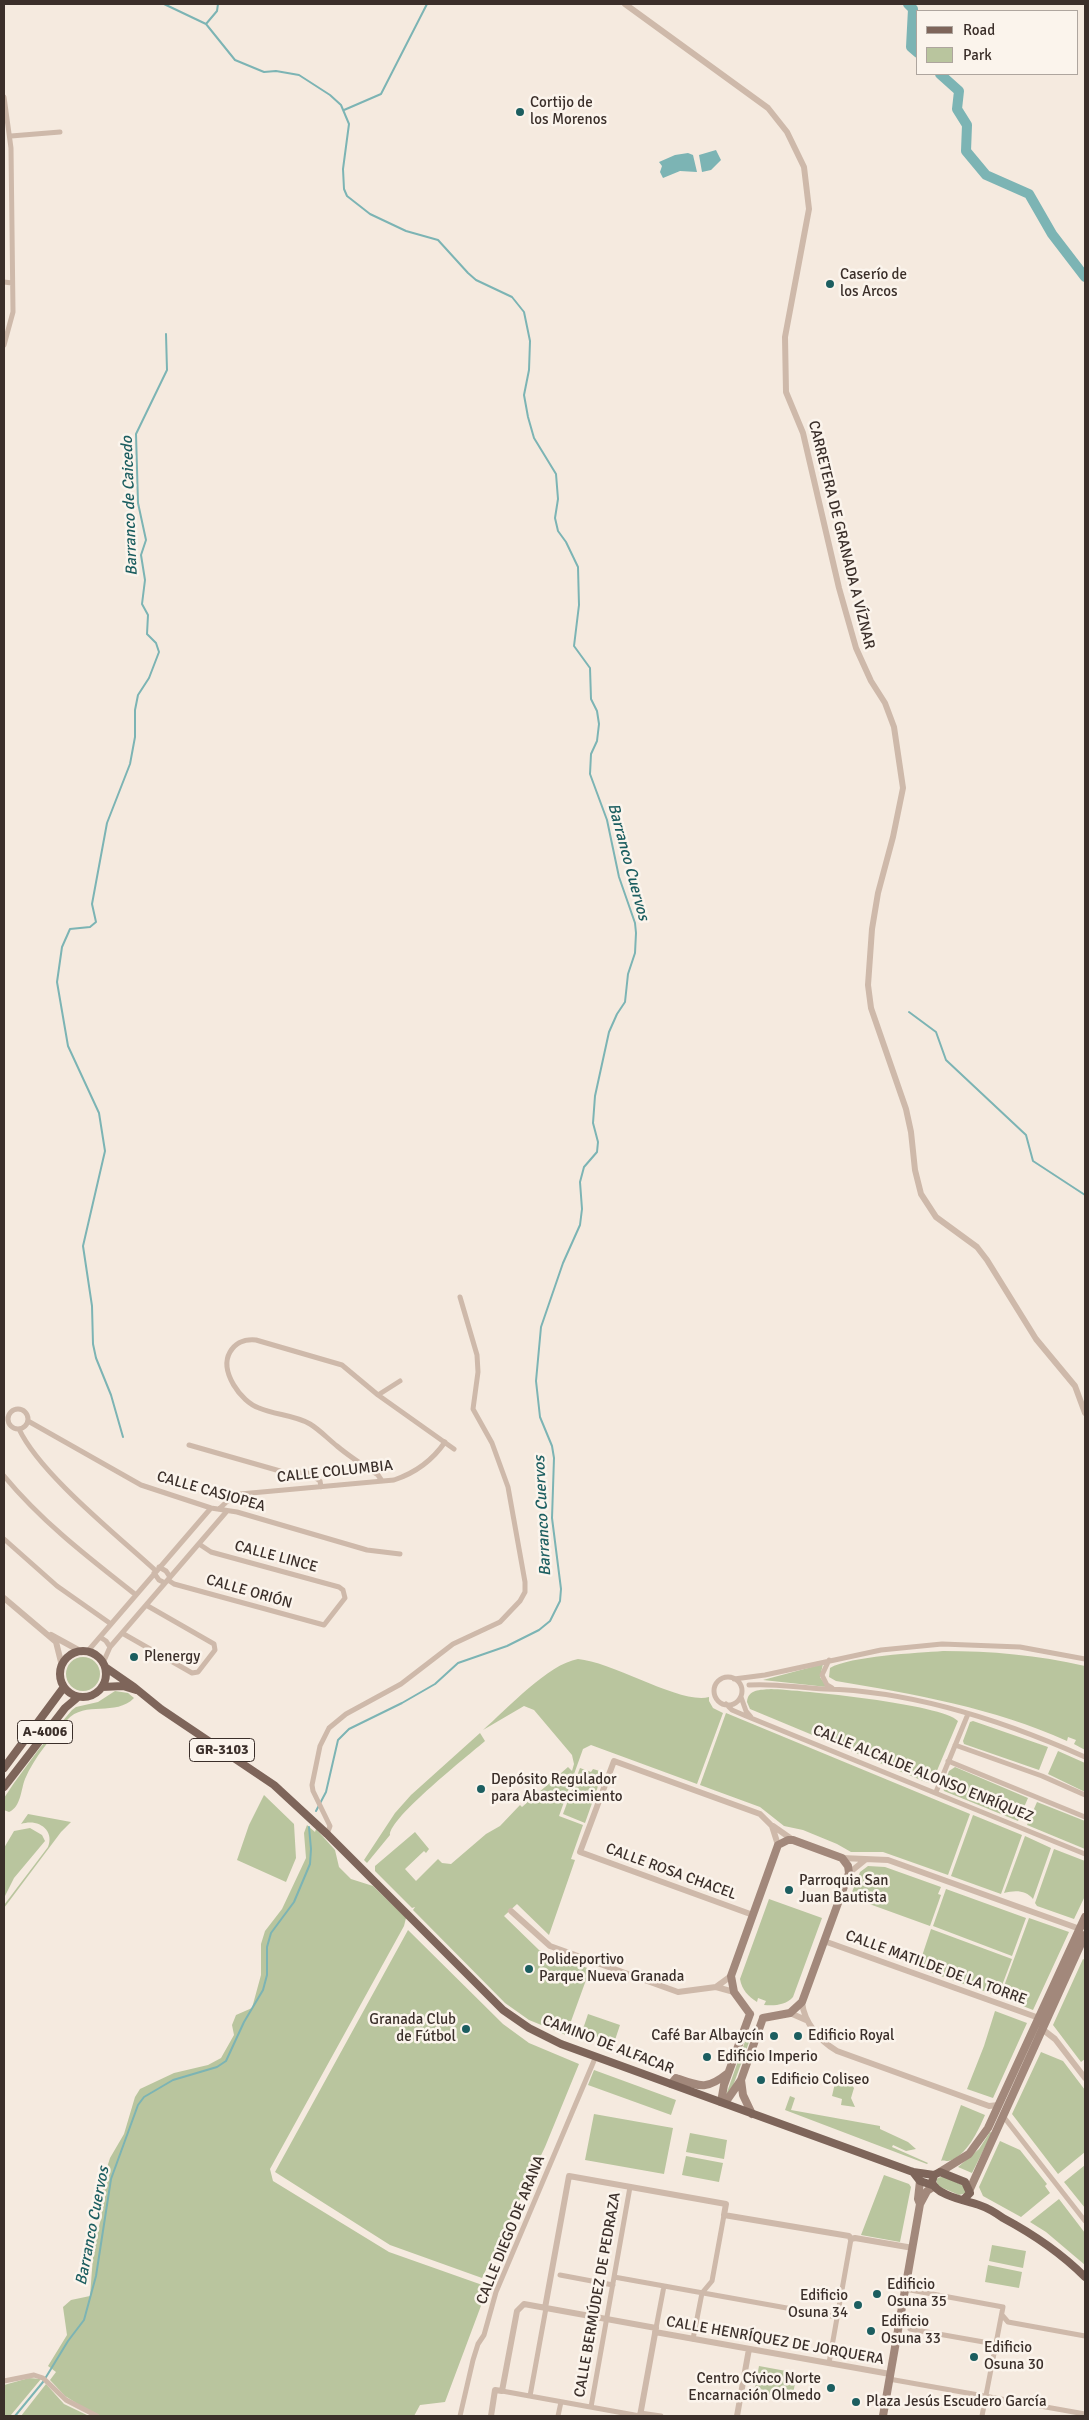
<!DOCTYPE html>
<html>
<head>
<meta charset="utf-8">
<style>
	body { margin:0 }
	#map { position:relative; width:1089px; height:2420px; overflow:hidden; background:#f5eadf; font-family:Signika,sans-serif }
	canvas { display:block }
	.frame { position:absolute; inset:0; border:5px solid #3b2f2a; pointer-events:none }
	.legend { position:absolute; left:916px; top:10px; width:162px; height:65px; box-sizing:border-box; background:#fbf4ec; border:1px solid #aea59e; margin:0; padding:6px 9px; list-style:none; font-size:15px; color:#3b2f2a }
	.legend li { display:flex; align-items:center; gap:10px; height:25px }
	.legend b { width:25px; border:1px solid #aea59e }
</style>
</head>
<body>
<div id="map">
<canvas width="1089" height="2420"></canvas>
<div class="frame"></div>
<ul class="legend">
<li><b style="height:6px;background:#7e655a"></b>Road</li>
<li><b style="height:14px;background:#b9c59e"></b>Park</li>
</ul>
</div>
<script>
const ctx = document.querySelector('canvas').getContext('2d');
ctx.lineJoin = 'round';
function fillPath(path, color) { ctx.fillStyle = color; ctx.fill(path, 'evenodd'); }
function trace(path, color, width, dash) { ctx.strokeStyle = color; ctx.lineWidth = width; ctx.lineCap = dash ? 'butt' : 'round'; ctx.setLineDash(dash || []); ctx.stroke(path); }
function write(font, color, halo, rows, align = 'center') {
  ctx.font = font + ' Signika,sans-serif'; ctx.lineWidth = 5; ctx.setLineDash([]); ctx.textBaseline = 'middle'; ctx.strokeStyle = halo; ctx.fillStyle = color; for (const [text, x, y, turn = 0] of rows) {
    ctx.save(); ctx.translate(x, y); ctx.rotate((+turn || 0) * Math.PI / 180); ctx.textAlign = isNaN(turn) ? turn : align; if (halo) ctx.strokeText(text, 0, 0); ctx.fillText(text, 0, 0); ctx.restore();
  }
}
fillPath(new Path2D(`
	M943 1651C991 1651 1038 1655 1085 1666V1750L1074 1744 1076 1740 1068 1737 1067 1741C994 1708 914 1694 836 1681L829 1677 830 1668C850 1656 917 1653 943 1651Z
	M66 1674a17 17 0 1 1 34 0a17 17 0 1 1-34 0Z
	M578 1659C613 1662 682 1705 709 1697V1701L713 1708 723 1713 697 1784 591 1745 583 1749 559 1816 583 1825 571 1859 575 1860 549 1935 517 1904 504 1916 539 1950 590 1969 566 2035 529 2020 505 2003 413 1910 415 1907 412 1908 375 1871V1866L415 1832 429 1849 426 1853 424 1851 405 1869 416 1881 438 1859 442 1863 451 1864 486 1834 500 1826 520 1805 522 1807 568 1767 572 1771 574 1764 572 1755 534 1710 524 1706 483 1730C507 1709 548 1664 578 1659Z
	M823 1664 820 1677 827 1687 763 1680Z
	M771 1689C799 1690 943 1704 958 1721L933 1780 928 1783 750 1709 747 1702C748 1689 760 1690 771 1689Z
	M115 1691 128 1693 134 1698C116 1717 85 1700 67 1720 52 1736 34 1758 25 1779 21 1789 21 1807 9 1812L4 1810V1798L14 1783 39 1749 72 1710 76 1707 98 1702Z
	M726 1713 970 1814 948 1875 883 1852H851L837 1844 803 1830 784 1826 760 1807 700 1785Z
	M973 1721 1048 1747 1039 1770 964 1744 963 1741 970 1722Z
	M480 1733 485 1741C469 1755 389 1818 390 1835L367 1863 364 1860 395 1813 411 1795Z
	M1058 1751 1085 1763V1792L1048 1774Z
	M955 1767 1028 1798 1018 1821 944 1791 943 1788 949 1771Z
	M580 1768 591 1772 593 1769 603 1772 585 1823 563 1814Z
	M264 1795 294 1824 296 1858 286 1882 237 1860 249 1825Z
	M1037 1802 1085 1821V1849L1027 1825Z
	M28 1814 71 1822 61 1832 4 1908V1905L48 1847C55 1830 38 1818 21 1824Z
	M973 1815 1022 1835 1001 1894 951 1876Z
	M307 1825 315 1832 316 1829 335 1850 339 1867 351 1879 373 1886 406 1918 404 1926 270 2169 273 2181 389 2252 488 2287 445 2402 420 2405 414 2416H97L65 2396 50 2380 56 2372 48 2366 67 2335 63 2307 71 2300 90 2296 94 2244 101 2219 103 2180 110 2158 124 2134 135 2097 140 2089 174 2073 208 2065 221 2058 234 2035 232 2025 236 2015 252 2008 261 1975V1944L265 1931 282 1909 306 1858 304 1833Z
	M30 1828 42 1835 45 1841 14 1878 4 1898V1848L14 1831Z
	M1025 1836 1051 1848 1033 1899C1026 1890 1015 1890 1004 1893Z
	M1054 1849 1085 1861V1896L1074 1919 1037 1906 1035 1903Z
	M868 1866 885 1867 941 1887 938 1894 941 1895 930 1926 850 1897 860 1872Z
	M946 1889 1026 1918 1012 1956 933 1926Z
	M769 1899 822 1918 793 1997C786 2005 775 2006 764 2005L766 2001 758 1998 757 2002C748 1996 742 1990 740 1979Z
	M1029 1918 1069 1932 1033 2010 1000 1997Z
	M931 1929 1012 1959 998 1996 918 1968Z
	M408 1930 503 2024 529 2043 579 2064 545 2147 482 2278 390 2245 275 2172Z
	M1083 1959 1085 1960V2059L1081 2062 1053 2025Z
	M995 2011 1027 2023 993 2098 967 2089 984 2046Z
	M588 2014 620 2025 614 2043 582 2032Z
	M748 2033 752 2034 730 2094 726 2095Z
	M1041 2052 1063 2061 1085 2090V2152L1058 2174 1012 2114Z
	M594 2070 676 2100 671 2115 588 2085Z
	M836 2079 851 2084 854 2088 851 2098 855 2107 841 2105 842 2099 832 2096Z
	M790 2096 795 2098 791 2110 880 2126V2129L908 2142 916 2149 906 2151 893 2145 892 2147 928 2163 927 2164 785 2110Z
	M961 2105 985 2115C979 2129 966 2158 948 2161 945 2161 943 2160 941 2161Z
	M594 2114 673 2128 664 2174 585 2160Z
	M990 2132 992 2133 972 2173 958 2167 979 2149Z
	M690 2133 727 2140 724 2159 686 2152Z
	M1000 2141 1020 2150 1047 2184 1045 2186 1050 2193 1021 2217 983 2196 979 2187Z
	M686 2156 723 2163 719 2182 682 2175Z
	M1085 2165V2208L1064 2182Z
	M884 2175 909 2184 911 2187 900 2242 861 2235Z
	M943 2176 964 2186 966 2193 959 2195 938 2186 936 2179Z
	M1059 2199 1085 2233V2265L1046 2232 1030 2222Z
	M992 2245 1026 2251 1023 2268 989 2261Z
	M988 2265 1022 2272 1019 2288 985 2282Z
	M759 2366 797 2373 792 2399 754 2392Z
	M29 2378 41 2379 11 2415 4 2416V2385Z
	M46 2384 64 2404 89 2416H21Z`), '#b9c59e');
fillPath(new Path2D(`
	M716 150 721 160 711 170 702 172 699 155Z
	M688 153 693 155 697 172 680 171 663 178 660 172 662 166 659 162 675 155Z`), '#7cb4b4');
trace(new Path2D(`
	M164 4 206 24 235 60 264 72 276 71 299 75 330 95 341 105 349 124 343 169 344 189 347 196 370 214 406 231 438 240 468 273 476 280 512 297 524 312 530 341 529 370 524 395 528 417 534 438 556 474 558 499 555 518 558 531 566 542 578 567 579 605 574 646 590 668 591 699 597 711 599 724 597 741 591 754 590 774 607 820 619 877 635 923 636 933 635 953 628 974 625 1002 617 1014 609 1032 595 1096 593 1123 598 1142 597 1152 584 1167 580 1182 582 1209 580 1225 563 1263 541 1327 536 1381 540 1417 552 1446 554 1458 552 1518 561 1589 560 1601 550 1621 539 1630 507 1646 458 1663 435 1684 402 1703 349 1729 338 1740 326 1792 316 1811
	M206 24 217 11 218 4
	M344 110 381 94 427 4
	M909 1012 936 1032 946 1060 1026 1135 1033 1161 1085 1195
	M123 1437 111 1395 96 1358 93 1344 92 1306 83 1246 105 1151 99 1113 68 1046 57 982 62 947 70 929 90 927 96 922 92 904 107 823 130 764 135 737V710L138 695 149 678 159 652 156 643 147 634 148 615 142 604 145 580 141 555 146 540 138 503 136 434 167 370 166 334
	M15 2416 43 2382 68 2341 84 2320 96 2276 111 2179 138 2105 144 2097 173 2080 217 2067 226 2061 244 2022 263 1990 267 1975V1947L271 1933 294 1902 310 1864 311 1849 309 1827`), '#7cb4b4', 2);
trace(new Path2D(`
	M908 4 913 9 911 47 918 53
	M940 74 959 91 957 109 967 125 966 151 986 175 1029 194 1052 234 1085 277`), '#7cb4b4', 10);
trace(new Path2D(`
	M4 97 11 148 13 312 4 345
	M11 136 60 132
	M4 282 12 283
	M378 1395 400 1381
	M8 1419a10 10 0 1 1 20 0a10 10 0 1 1-20 0Z
	M28 1421 141 1485 211 1508 237 1512 367 1550 400 1554
	M19 1429C40 1474 118 1536 156 1571
	M189 1445 287 1473H308L320 1481 321 1487
	M4 1476C43 1523 89 1558 136 1595
	M382 1481 378 1475C364 1466 350 1457 337 1446 328 1439 320 1430 310 1424 295 1415 275 1415 259 1408 241 1402 219 1371 230 1352 236 1342 244 1339 256 1340L342 1365 378 1395 454 1449
	M219 1509 234 1495 240 1494 394 1480C415 1473 432 1461 445 1442
	M4 1539 57 1586 111 1624
	M159 1567 166 1571 170 1577
	M154 1573 159 1580 165 1583
	M168 1580 174 1584 324 1625 345 1598 343 1590 339 1587 211 1552 199 1544
	M122 1633 192 1673 198 1672 215 1650 214 1644 146 1605
	M100 1637 106 1641 110 1647
	M87 1652 211 1508
	M829 1660 822 1675 827 1685 832 1688
	M103 1663 110 1647 227 1511
	M714 1691a14 14 0 1 1 28 0a14 14 0 1 1-28 0Z
	M734 1679 765 1675 881 1650 942 1644 1020 1647 1085 1659
	M749 1685C775 1683 799 1688 825 1689 914 1691 1004 1721 1085 1757
	M741 1697 746 1711 751 1717
	M726 1704 732 1710 746 1716 1085 1854
	M955 1745 1042 1776 1085 1795
	M948 1761 1085 1817
	M936 1792 968 1714
	M327 1834 330 1826 313 1791 312 1785 320 1746 329 1728 346 1714 401 1684 453 1644 500 1622 520 1601 525 1592V1582L508 1487 492 1443 473 1409 478 1372 477 1355 460 1297
	M1003 2116 1085 2221
	M560 2275 613 2285
	M614 2277 837 2317
	M905 2289 1003 2307 982 2416
	M1002 2315 1008 2322 1085 2336
	M656 2328 664 2286
	M910 2329 995 2344
	M693 2339 702 2293 712 2281 724 2215
	M829 2363 851 2239
	M889 2379 1085 2414
	M4 2381 34 2375 43 2378 66 2400 97 2416
	M502 2391 640 2416
	M530 2396 546 2308
	M591 2407 630 2187
	M640 2413 661 2416
	M460 2416 473 2360 478 2344 484 2335 496 2292 596 2056
	M558 2416 561 2402`), '#ceb9aa', 5);
trace(new Path2D(`
	M625 4 768 108 787 132 804 167 809 209 785 337 786 392 803 433 839 588 856 648 871 681 885 703 894 727 903 788 893 837 878 893 872 929 868 985 871 1008 906 1109 911 1132 915 1170 921 1194 936 1217 977 1247 987 1260 1036 1339 1075 1386 1085 1413
	M4 1598 56 1642 62 1666
	M51 1635 82 1652
	M773 1826 793 1840
	M842 1858 888 1860 1080 1929
	M849 1873 865 1860
	M511 1911 550 1946 678 1992 716 1987 731 1976
	M753 1915 580 1852 614 1761 760 1814 772 1826 778 1845
	M824 1941 1039 2018
	M716 1987 734 1992
	M802 2002C804 2023 820 2041 837 2051L989 2106 999 2105
	M790 2013 806 2020
	M1042 2029 1055 2039 1085 2078
	M545 2308 569 2176 726 2204 724 2215 849 2236 851 2239 855 2238 913 2248
	M655 2332 890 2374
	M491 2416 495 2390 502 2391 517 2311 524 2304 656 2328 640 2416
	M737 2416 749 2349`), '#ceb9aa', 6);
trace(new Path2D(`
	M750 2014 734 1992 731 1976 778 1845 788 1840H793L842 1858 848 1866 849 1873 802 2002 790 2013 763 2018
	M741 2080 743 2095 752 2114
	M671 2084 676 2078C701 2087 707 2090 728 2073
	M721 2102 724 2085 750 2014
	M725 2103 741 2080 763 2018
	M940 2172 969 2154 988 2128 1085 1917
	M920 2181 918 2199 920 2204
	M970 2189 1085 1935
	M883 2416 920 2204 927 2191 933 2187`), '#a2887b', 8);
trace(new Path2D(`
	M60 1674a23 23 0 1 1 46 0a23 23 0 1 1-46 0Z
	M105 1667 134 1687 161 1709 274 1785 327 1834 503 2010 529 2028 561 2044 913 2172 934 2175
	M102 1687 123 1686 136 1690
	M4 1768 64 1687
	M4 1787 65 1708 78 1697
	M913 2172 920 2181 932 2185
	M963 2200 970 2193 965 2182 940 2172 934 2175 932 2182C935 2195 967 2201 979 2205 988 2208 996 2213 1003 2218 1033 2234 1061 2253 1085 2277`), '#7e655a', 8);
for (const [x, y, r, color] of [
	[520,112,5,"#1c5e60"],
	[830,284,5,"#1c5e60"],
	[134,1657,5,"#1c5e60"],
	[481,1789,5,"#1c5e60"],
	[789,1890,5,"#1c5e60"],
	[529,1969,5,"#1c5e60"],
	[466,2029,5,"#1c5e60"],
	[774,2036,5,"#1c5e60"],
	[798,2036,5,"#1c5e60"],
	[707,2057,5,"#1c5e60"],
	[761,2080,5,"#1c5e60"],
	[877,2294,5,"#1c5e60"],
	[858,2305,5,"#1c5e60"],
	[871,2331,5,"#1c5e60"],
	[974,2357,5,"#1c5e60"],
	[831,2388,5,"#1c5e60"],
	[856,2402,5,"#1c5e60"]
]) { const dot = new Path2D(); dot.arc(x, y, r, 0, 2 * Math.PI); ctx.fillStyle = color; ctx.fill(dot); trace(dot, '#fbf4ec', 2); }
for (const [x, y, w] of [
	[45,1732,55],
	[222,1750,65]
]) { const box = new Path2D(); box.roundRect(x - w / 2, y - 11.5, w, 23, 4); ctx.fillStyle = '#fbf4ec'; ctx.fill(box); trace(box, '#3b2f2a', 1); }
write('bold 14px', '#3b2f2a', null, [
	["A-4006",45,1732],
	["GR-3103",222,1750]
]);
write('15px', '#3b2f2a', '#fbf4ec', [
	["Cortijo de",530,103],
	["los Morenos",530,120],
	["Caserío de",840,275],
	["los Arcos",840,292],
	["Plenergy",144,1657],
	["Depósito Regulador",491,1780],
	["para Abastecimiento",491,1797],
	["Parroquia San",799,1881],
	["Juan Bautista",799,1898],
	["Polideportivo",539,1960],
	["Parque Nueva Granada",539,1977],
	["Granada Club",456,2020,"right"],
	["de Fútbol",456,2037,"right"],
	["Café Bar Albaycín",764,2036,"right"],
	["Edificio Royal",808,2036],
	["Edificio Imperio",717,2057],
	["Edificio Coliseo",771,2080],
	["Edificio",887,2285],
	["Osuna 35",887,2302],
	["Edificio",848,2296,"right"],
	["Osuna 34",848,2313,"right"],
	["Edificio",881,2322],
	["Osuna 33",881,2339],
	["Edificio",984,2348],
	["Osuna 30",984,2365],
	["Centro Cívico Norte",821,2379,"right"],
	["Encarnación Olmedo",821,2396,"right"],
	["Plaza Jesús Escudero García",866,2402]
], 'left');
write('15px', '#3b2f2a', '#fbf4ec', [
	["CARRETERA DE GRANADA A VÍZNAR",841,535,76],
	["CALLE COLUMBIA",335,1472,-6],
	["CALLE CASIOPEA",211,1492,16],
	["CALLE LINCE",276,1557,15],
	["CALLE ORIÓN",249,1592,16],
	["CALLE ALCALDE ALONSO ENRÍQUEZ",923,1774,22],
	["CALLE ROSA CHACEL",671,1872,20],
	["CALLE MATILDE DE LA TORRE",936,1968,20],
	["CAMINO DE ALFACAR",608,2045,21],
	["CALLE DIEGO DE ARANA",511,2230,-68],
	["CALLE BERMÚDEZ DE PEDRAZA",598,2295,-80],
	["CALLE HENRÍQUEZ DE JORQUERA",775,2341,10]
]);
write('italic 16px', '#1c5e60', '#fbf4ec', [
	["Barranco de Caicedo",130,506,-92],
	["Barranco Cuervos",628,862,75],
	["Barranco Cuervos",543,1516,-93],
	["Barranco Cuervos",93,2226,-79]
]);
</script>
</body>
</html>
